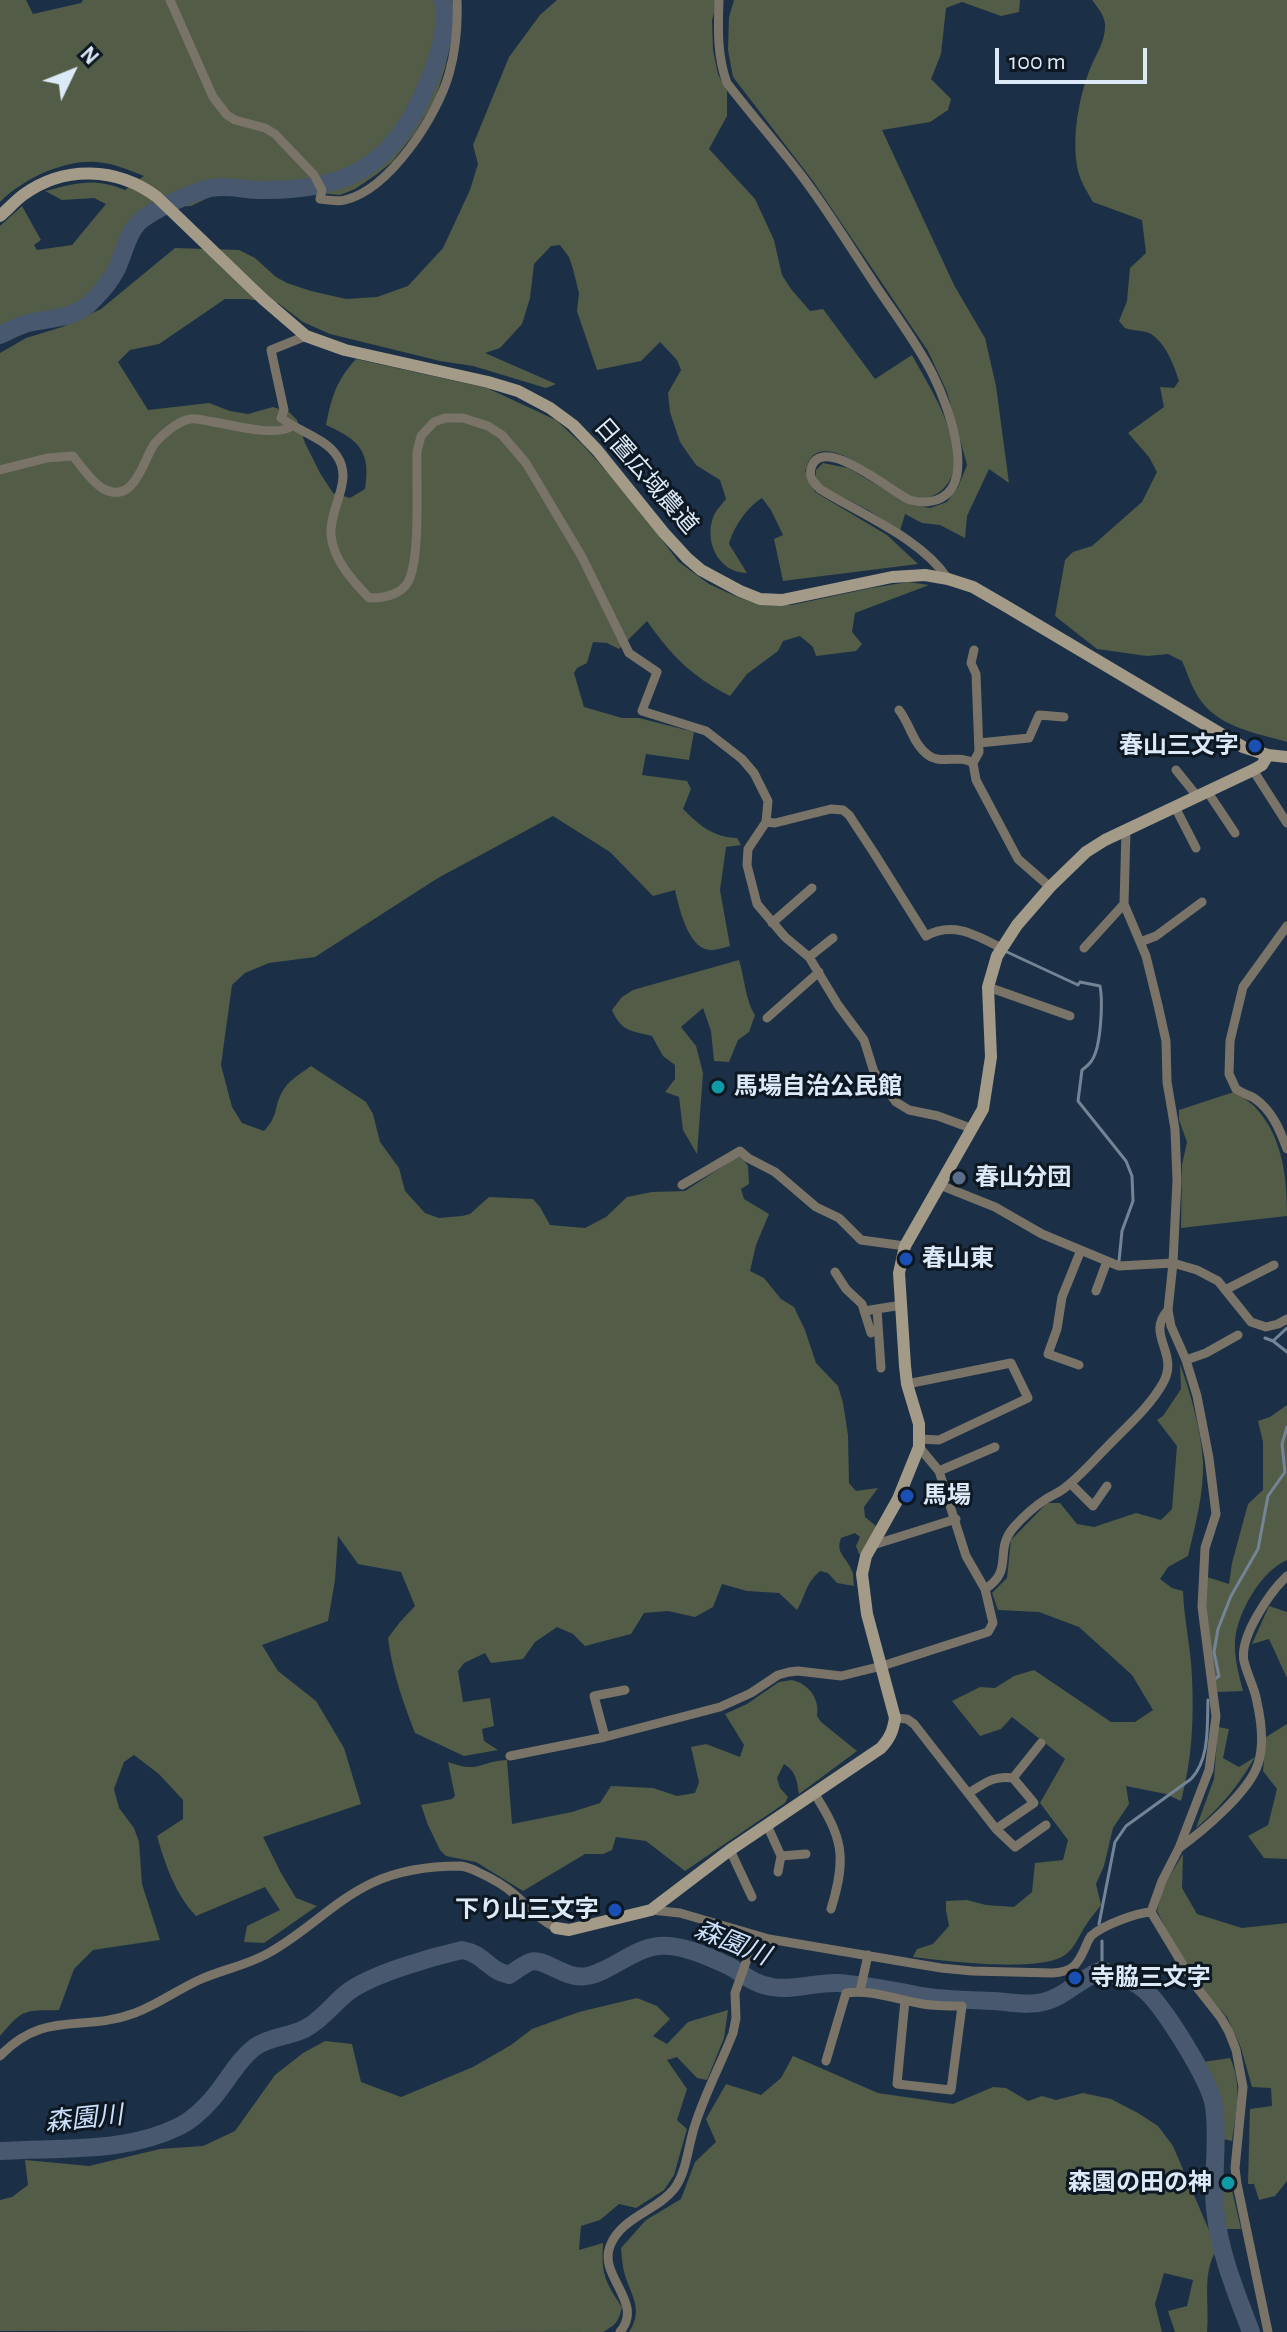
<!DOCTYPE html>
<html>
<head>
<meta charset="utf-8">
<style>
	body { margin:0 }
	#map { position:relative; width:1287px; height:2332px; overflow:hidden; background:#1b3046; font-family:"Alegreya Sans",sans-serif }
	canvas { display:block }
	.north { position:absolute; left:32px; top:32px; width:80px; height:80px; -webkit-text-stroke:6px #0e1822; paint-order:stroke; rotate:47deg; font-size:22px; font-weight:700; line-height:32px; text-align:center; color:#dceaf8 }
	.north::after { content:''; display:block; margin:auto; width:28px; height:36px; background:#dceaf8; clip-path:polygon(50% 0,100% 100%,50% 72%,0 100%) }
	.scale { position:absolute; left:995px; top:48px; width:152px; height:36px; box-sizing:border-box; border:4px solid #dceaf8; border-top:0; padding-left:10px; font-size:24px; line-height:28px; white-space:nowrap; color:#dceaf8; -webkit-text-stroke:6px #0e1822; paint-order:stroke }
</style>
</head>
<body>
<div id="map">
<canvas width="1287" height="2332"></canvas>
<div class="north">N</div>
<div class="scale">100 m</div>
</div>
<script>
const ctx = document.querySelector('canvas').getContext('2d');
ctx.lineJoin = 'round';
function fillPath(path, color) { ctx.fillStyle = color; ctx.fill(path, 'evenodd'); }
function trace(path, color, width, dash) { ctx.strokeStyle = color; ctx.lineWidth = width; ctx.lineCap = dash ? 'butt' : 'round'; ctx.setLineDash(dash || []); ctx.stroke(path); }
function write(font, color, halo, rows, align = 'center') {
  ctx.font = font + ' "Alegreya Sans","Noto Sans JP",sans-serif'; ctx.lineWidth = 6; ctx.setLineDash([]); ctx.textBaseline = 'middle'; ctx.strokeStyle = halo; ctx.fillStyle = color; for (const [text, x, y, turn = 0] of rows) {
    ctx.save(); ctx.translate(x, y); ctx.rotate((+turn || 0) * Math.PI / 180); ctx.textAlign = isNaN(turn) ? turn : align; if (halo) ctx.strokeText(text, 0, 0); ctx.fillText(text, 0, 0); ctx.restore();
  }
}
fillPath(new Path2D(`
	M0 0H26L33 14 81 3 83 0H452L453 32 445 68 435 100 414 134 392 162 377 174 355 189 340 195 309 192 216 194 191 206 150 207 130 224 104 276 77 306 55 313 26 315 0 329V226L22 206 41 240 34 245 37 250 72 245 106 204 94 198 62 200 45 191C76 183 94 177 125 190L144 176C129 170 113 163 96 162 63 160 23 179 0 202Z
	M557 0H718L712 20 713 50 718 74 727 91V116L709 149 755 199 774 240 782 275 791 289 810 311 823 309 875 379 912 355C929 387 978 459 942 490 934 497 923 500 913 497 891 490 830 430 810 459 807 463 807 467 805 471L815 492 887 535 918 564 783 581 774 539 783 535 771 510 762 498C747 507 733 528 729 544L747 573C718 573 703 540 714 515 717 509 722 504 726 499L720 480 696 465 680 442 670 412 668 393 681 370 677 360 660 342 641 361 597 370 577 311 579 293 573 269 569 257 560 245 551 246 534 264 530 298 522 324 500 348 485 353 556 384 546 388 473 366 440 361 330 334 303 322 278 303 246 299H225L159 344 130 350 118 362 148 410 209 403 230 411 248 414 273 407 289 412 297 420 305 443 320 473 333 493 350 498 365 489C371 451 359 440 326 425 332 396 336 381 356 359L487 388 556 420 583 445 624 491 679 562 709 584 735 596 760 605H792L871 588 908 582 929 585 855 613 852 632 862 644 856 651 816 656 813 647 800 636 783 641 778 651 747 674 730 696C691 676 671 655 647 621L619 649 607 643 593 642 587 663 577 668 574 673 584 707 622 718H639L694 732 689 760 646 754 642 775 687 781 691 789 683 809C700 826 713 837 737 838L741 845 726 847 720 890 730 946C724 948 716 950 710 950 688 949 679 907 675 890L653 896 610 852 553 816 438 878 315 957 269 963 245 973 232 985 221 1065 232 1107 242 1123 264 1131C279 1114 273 1111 281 1094 287 1081 300 1074 311 1066L366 1102 373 1114 380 1142 399 1168 405 1191 425 1213 439 1218 462 1216 470 1214 489 1197 533 1199 540 1207 550 1225 585 1228 606 1217 627 1197 652 1192 685 1191 740 1155 748 1166 749 1184 741 1189 744 1199 769 1214 756 1245 750 1271 764 1278 781 1299 794 1307 805 1330 816 1363 838 1386 843 1403 848 1435 849 1483 856 1491 878 1488 864 1507 865 1517 876 1526 863 1553 859 1554 856 1546 860 1537 855 1533 841 1538C835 1554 847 1557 852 1571 854 1575 853 1581 854 1586L837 1583 828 1573 820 1571C805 1584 806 1595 797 1610L779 1593 747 1591 722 1584 713 1607 695 1617 668 1611 644 1613 631 1634 585 1646 573 1634 557 1627 535 1642 523 1659 491 1663 485 1653 464 1663 458 1671 463 1702 490 1698 494 1726 482 1729 484 1741 498 1750 464 1756 415 1733C403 1702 392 1671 388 1638L400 1622 415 1606 401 1572 358 1564 338 1536 335 1580 328 1621 262 1645 278 1671 316 1701 344 1748 361 1804 263 1837 281 1873 296 1898 317 1906 264 1943 244 1942 247 1926 280 1910 265 1887 196 1916C175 1894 165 1864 157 1836L183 1819V1800L159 1774 134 1755 124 1762 114 1789 119 1808 134 1828 139 1842 142 1884 160 1940 93 1950 74 1969 59 2010C23 2011 24 2008 0 2036V353L26 338 62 327 101 309 175 248 239 250 255 258 276 277 287 283 311 291 346 299 377 297 408 286 443 248 470 190 478 164 473 145 509 57 540 15Z
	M734 0H1020L1019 12 1001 16 962 2 946 8 941 54 931 79 951 99 948 110 930 122 882 130 954 285 985 338 996 386 1009 483 989 469 967 516 965 538 940 525 922 523 905 514 900 531 868 510 824 488 816 479V470L823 463 848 468 912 505 930 508 947 502 958 487 967 465 947 392 928 351 813 181 733 77 728 50 729 17Z
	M1092 0H1287V742C1257 733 1221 728 1201 701 1192 689 1188 674 1182 661L1168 654 1147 656 1097 649 1055 616 1065 560 1073 552 1092 546 1142 502 1157 472 1149 457 1128 433 1164 407 1160 387 1174 388 1179 381C1174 365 1166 344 1151 334 1145 330 1133 331 1125 328L1119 321 1127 301 1130 268 1146 253 1142 220 1093 202C1089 195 1084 187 1081 180 1069 149 1078 99 1090 69 1095 56 1105 42 1105 27 1106 17 1098 8 1092 0Z
	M739 960C744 976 746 1002 755 1015L749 1032 738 1040 729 1062 714 1061 711 1031 703 1008 681 1027 696 1046 703 1073 697 1154 683 1130 679 1097 665 1092 675 1079V1065L663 1056 652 1036C631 1031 621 1031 612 1010L622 997 633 990Z
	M1234 1092C1240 1096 1249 1101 1255 1107 1283 1137 1287 1177 1287 1216L1181 1228 1182 1165 1187 1142 1179 1120V1110Z
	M1180 1364C1191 1395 1201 1429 1203 1462 1204 1494 1195 1526 1188 1556L1168 1567 1160 1579 1172 1588 1183 1591C1184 1620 1191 1648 1192 1677 1194 1719 1192 1760 1181 1801L1166 1794 1126 1786 1129 1804 1113 1828 1104 1866 1096 1884 1101 1905C1096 1912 1090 1918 1086 1925 1079 1935 1075 1948 1065 1955 1039 1973 945 1961 913 1957L917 1949 933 1944 949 1926 946 1910V1901L967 1900 986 1905 1014 1907 1032 1892 1035 1863 1063 1860 1068 1840 1040 1803 1065 1759 1012 1717 1001 1729 980 1736 952 1701 980 1687 995 1688 1014 1676 1034 1670 1111 1722H1135L1153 1710 1132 1675 1079 1627 1039 1612 998 1610 992 1593 1007 1578 1011 1540 1047 1503H1060L1077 1524 1094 1527 1136 1513 1161 1520 1172 1509 1177 1446 1157 1420 1163 1416 1181 1389Z
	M1287 1405V1560C1261 1571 1237 1613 1235 1641 1234 1658 1239 1675 1243 1691L1217 1692 1201 1575 1229 1584 1232 1563 1248 1504 1263 1490V1442L1258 1421 1270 1417Z
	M1269 1606 1287 1612V1678L1269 1639 1252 1644Z
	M792 1680C809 1684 820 1699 817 1716L821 1722 857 1751 799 1794C797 1781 796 1771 784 1764L777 1778 780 1788 788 1797 785 1803 685 1871 646 1841 616 1837 612 1850 603 1854H585L523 1891 476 1862 446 1856 440 1850 428 1825 421 1805 452 1799 455 1796 448 1762C481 1774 479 1761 507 1760L512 1824 572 1812 600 1803 611 1786 653 1788 677 1796 695 1793 699 1782 691 1747 706 1744 740 1757 744 1745 725 1714 747 1704 779 1682Z
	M1287 1724V1859L1264 1858 1248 1836 1268 1825 1277 1789 1263 1771 1266 1737Z
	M1218 1727 1229 1729 1223 1758 1239 1767 1255 1757C1238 1786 1222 1806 1196 1828L1214 1779Z
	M1183 1854 1182 1888 1197 1914 1242 1928 1287 1923V2181L1275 2196 1259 2200 1254 2184H1248L1250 2109 1272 2106 1271 2088 1252 2087 1241 2048 1227 2017 1189 1974 1157 1911 1164 1885Z
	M637 1998 657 2006 670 2019 653 2036 667 2044 688 2022 728 2010 724 2038 707 2080 697 2078 677 2057 667 2060 687 2089 677 2120 687 2129 674 2175 664 2190 636 2208 619 2204 600 2220 581 2226 579 2250 603 2243C601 2274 605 2282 622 2307 619 2321 616 2325 603 2332L0 2331V2200L12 2197 28 2185 25 2160 89 2166 160 2149 203 2146 235 2131 275 2075 303 2053 325 2041 352 2044 361 2082 401 2097 473 2067 511 2045 532 2029 579 2012Z
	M793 2056 878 2093 953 2104 993 2087 1006 2088 1028 2101 1042 2096 1056 2100 1083 2093 1111 2099 1138 2113 1158 2126 1173 2146 1217 2249C1201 2274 1210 2304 1207 2332H1175L1168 2311 1187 2306 1193 2280 1164 2273 1155 2304 1162 2332H629C644 2310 631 2295 625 2275 622 2266 622 2256 621 2248L646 2220 681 2199 695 2162 716 2142 706 2119 726 2084 761 2095 781 2078Z
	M1230 2058C1243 2085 1236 2113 1232 2141L1219 2138 1217 2094 1203 2062Z
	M1218 2186H1231L1241 2229H1224Z`), '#525c47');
trace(new Path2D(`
	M1007 952 1078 985 1080 982 1100 986C1103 1002 1101 1047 1092 1060 1090 1064 1086 1067 1082 1070L1078 1101 1126 1161 1132 1176 1133 1201 1122 1231 1119 1261
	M1265 1338 1273 1341 1287 1352
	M1273 1341 1287 1328
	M1215 1679 1219 1676 1214 1652 1218 1629 1231 1596 1258 1549 1268 1496 1285 1472 1282 1444 1287 1427
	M1099 1924 1115 1842 1126 1826 1191 1779C1210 1759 1207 1726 1208 1700
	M1102 1970V1941`), '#748497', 3);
trace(new Path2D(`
	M0 335C9 331 18 326 28 323 53 317 75 320 94 299 102 291 111 280 116 270 125 252 127 230 144 218 160 207 192 192 211 188 228 184 248 191 265 190 342 190 387 170 421 99 435 67 449 35 443 0
	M0 2151C60 2147 124 2154 180 2126 194 2119 211 2102 220 2089 231 2075 240 2058 255 2047 272 2035 295 2037 311 2025 325 2016 335 2002 348 1992 372 1974 431 1957 462 1950 485 1954 487 1970 509 1975 515 1971 523 1965 530 1962 545 1957 564 1980 587 1976 610 1972 634 1948 659 1946 682 1944 709 1957 729 1966 743 1974 755 1985 772 1987 794 1991 816 1982 838 1983 865 1985 890 1990 916 1995 942 2000 969 2000 995 2001 1010 2002 1028 2006 1043 2002 1065 1997 1081 1978 1102 1970 1117 1976 1134 1980 1146 1991 1165 2009 1210 2080 1214 2106 1219 2140 1212 2175 1215 2209 1219 2252 1236 2292 1251 2332`), '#48586e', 18);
trace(new Path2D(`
	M170 0 213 97 227 115 235 120 265 128 275 134 314 175 322 190 320 199C328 200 337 202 345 200 390 189 437 116 449 74 456 49 458 25 457 0
	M719 0C718 29 717 56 727 83 753 117 782 149 807 183 832 217 854 253 878 289 897 317 918 345 933 375 948 405 986 502 922 502 918 502 914 501 910 500 894 494 822 432 811 468 809 478 813 482 820 489 860 514 921 538 948 579
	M306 336 271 350 284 410 281 418C298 431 325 438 337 456 354 481 329 508 331 535 333 560 353 581 369 598 383 598 400 596 408 582 421 558 416 481 417 452L421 436 434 422 445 418H463L488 426 502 435 526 463 582 557 629 653 657 672 642 711 706 731 742 759 754 773 768 801 766 822 748 849 747 865 757 904 785 937 809 957 838 1005 864 1040 874 1072 896 1102 909 1110 938 1116 973 1129
	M0 470 47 458 73 456C81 466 91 481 102 488 135 507 143 459 155 443 163 434 178 421 190 419 195 418 203 420 208 421 229 424 276 438 292 426
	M974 650 971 663 976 674 979 752 973 763 976 780 1018 859 1050 887
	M899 710C910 724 913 744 928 755 941 765 959 754 973 763
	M979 743 1029 738 1039 715 1064 717
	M1176 770 1197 796
	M1253 770 1287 823
	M1207 791 1235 833
	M1175 807 1196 848
	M766 822 775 823 831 809 843 810 849 815 874 853 926 936C953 921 976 935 1001 948
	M1126 830 1124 904 1146 956 1158 1005 1166 1041 1167 1082 1175 1129 1177 1180 1173 1263 1168 1310 1171 1326 1186 1360 1197 1396 1209 1458 1216 1514 1205 1548 1202 1607 1216 1716 1209 1770 1179 1848 1162 1881 1151 1912 1195 1985 1221 2018 1229 2032 1236 2050 1243 2087 1235 2168 1237 2184 1268 2332
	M772 923 812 888
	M1287 926 1243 987 1230 1041 1229 1074 1236 1089C1242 1093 1248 1095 1254 1098 1272 1110 1280 1130 1287 1149
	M1140 942 1156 936 1202 902
	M1084 948 1124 904
	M809 957 833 938
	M988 987 1070 1016
	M767 1018 819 972
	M682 1185 740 1151 748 1158 775 1172 816 1207 839 1218 861 1240 905 1246
	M940 1185 995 1207 1042 1234 1119 1266 1173 1263 1197 1270 1218 1281 1251 1322 1266 1327 1278 1324 1287 1319
	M835 1272 846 1289 862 1304 871 1333
	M1225 1290 1274 1265
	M1096 1291 1107 1261
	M877 1309 881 1368
	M864 1311 902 1305
	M1186 1360 1206 1353 1238 1335
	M1079 1365 1048 1354 1057 1329 1062 1297 1081 1250
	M907 1384 1011 1363 1028 1398 939 1440 920 1439
	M939 1471 995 1447
	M1071 1484 1093 1506 1107 1486
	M873 1545 956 1519
	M985 1589C1015 1570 993 1551 1014 1527 1023 1517 1035 1506 1046 1499 1054 1494 1061 1492 1067 1486 1081 1475 1094 1460 1106 1448 1126 1427 1149 1408 1163 1383 1180 1353 1145 1335 1168 1310
	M895 1718 907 1719 914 1724 996 1829 1015 1847 1046 1825
	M605 1737 594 1696 625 1690
	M510 1756 605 1737 720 1707 751 1693 778 1675 789 1672 798 1671 841 1676 882 1666 988 1632 993 1623 985 1589 966 1556 939 1471 919 1447
	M814 1793C843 1838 847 1857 831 1909
	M969 1793C985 1783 994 1775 1013 1778L1041 1743
	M767 1825 781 1856 806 1854
	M996 1829 1034 1803 1013 1778
	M1179 1848C1203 1831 1249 1792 1258 1764 1264 1746 1261 1720 1257 1702 1255 1688 1247 1675 1244 1661 1239 1637 1270 1592 1287 1576
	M730 1850 752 1897
	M778 1872 781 1856
	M651 1910 680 1913 769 1939 941 1968 972 1971 1052 1973C1072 1972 1077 1966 1085 1948 1087 1943 1088 1940 1091 1936 1103 1925 1136 1913 1151 1912
	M860 1991 868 1955
	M0 2056C45 2009 82 2033 135 2013 157 2005 177 1990 199 1980 223 1969 250 1965 272 1951 307 1931 336 1900 372 1883 399 1870 432 1866 461 1866 467 1867 472 1869 478 1872 491 1878 503 1884 514 1894 528 1906 539 1920 556 1928
	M826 2061 846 1993C873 1989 896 2000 923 2004 935 2006 949 2006 962 2006L951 2090 897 2084 905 2000
	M620 2332C645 2302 598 2277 610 2246 621 2217 657 2211 674 2189 687 2172 688 2145 695 2125 705 2093 721 2064 733 2033L736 2018 735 1993 755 1937`), '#797368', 9);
trace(new Path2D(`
	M0 216C8 209 15 201 23 195 64 165 117 167 157 197L263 299 306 336 345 350 488 382 518 391 550 408 573 425 597 450 664 533 687 558 701 570 740 591 760 599 782 600 892 577 925 575 948 579 973 587 1004 605 1243 747 1268 755 1287 757
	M556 1928 569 1930 651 1910 730 1850 881 1748C890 1738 893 1731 895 1718L867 1614 862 1574 866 1556 898 1499 919 1447V1424L907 1384 905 1366 899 1273 905 1246 983 1109 991 1057 988 987 997 956 1017 925 1050 887 1086 852 1105 840 1253 770 1262 765 1268 755`), '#a39a88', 12);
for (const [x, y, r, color] of [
	[1255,746,8,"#1a4fb4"],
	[718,1087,8,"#0f9aa8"],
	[959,1178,8,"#5c6f8a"],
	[906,1259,8,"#1a4fb4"],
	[907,1496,8,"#1a4fb4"],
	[615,1910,8,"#1a4fb4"],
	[1075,1978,8,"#1a4fb4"],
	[1228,2183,8,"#0f9aa8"]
]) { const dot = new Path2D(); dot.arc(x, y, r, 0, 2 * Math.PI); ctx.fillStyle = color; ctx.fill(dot); trace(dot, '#0e1822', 3); }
write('24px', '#dceaf8', '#0e1822', [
	["日置広域農道",646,476,49]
]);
write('bold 24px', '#dceaf8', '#0e1822', [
	["春山三文字",1239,746,"right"],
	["馬場自治公民館",734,1087],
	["春山分団",975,1178],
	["春山東",922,1259],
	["馬場",923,1496],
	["下り山三文字",599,1910,"right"],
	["寺脇三文字",1091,1978],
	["森園の田の神",1212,2183,"right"]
], 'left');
write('italic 26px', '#cce0fb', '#0e1822', [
	["森園川",732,1943,22],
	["森園川",84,2119,-6]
]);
</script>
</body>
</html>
